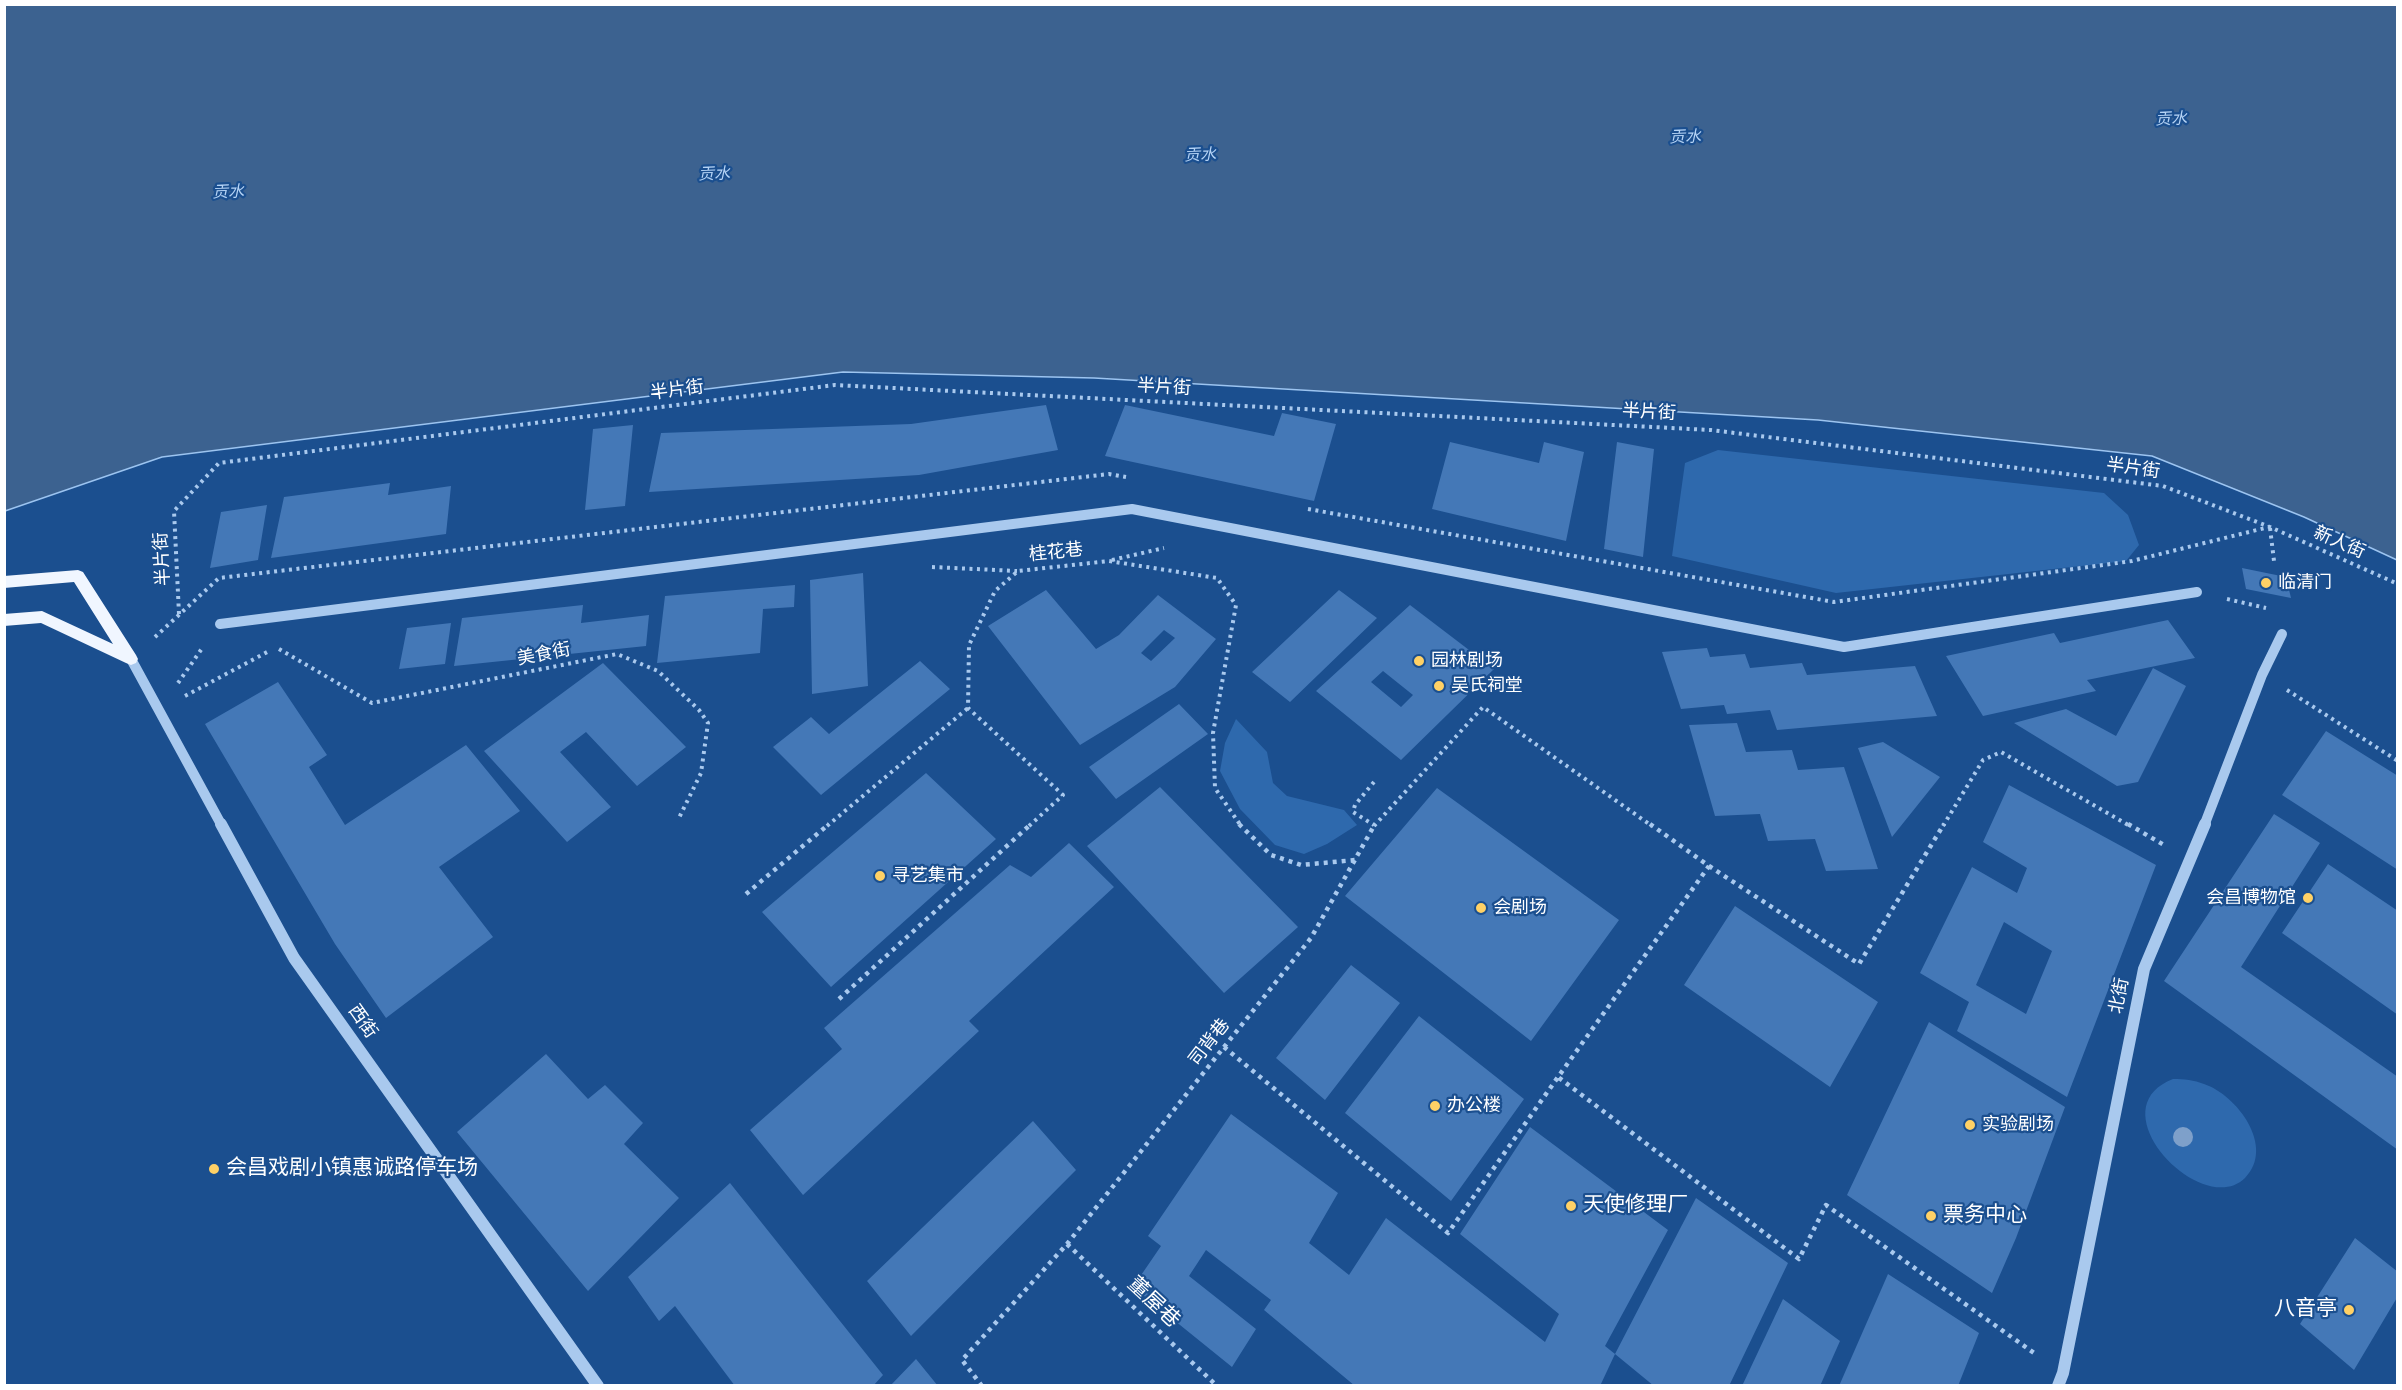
<!DOCTYPE html>
<html>
<head>
<meta charset="utf-8">
<style>
	body { margin:0 }
	#map { position:relative; width:2402px; height:1390px; overflow:hidden; background:#1b4f8f; font-family:"Roboto Condensed",sans-serif }
	canvas { display:block }
	.frame { position:absolute; inset:0; border:6px solid #fff; pointer-events:none }
</style>
</head>
<body>
<div id="map">
<canvas width="2402" height="1390"></canvas>
<div class="frame"></div>
</div>
<script>
const ctx = document.querySelector('canvas').getContext('2d');
ctx.lineJoin = 'round';
function fillPath(path, color) { ctx.fillStyle = color; ctx.fill(path, 'evenodd'); }
function trace(path, color, width, dash) { ctx.strokeStyle = color; ctx.lineWidth = width; ctx.lineCap = dash ? 'butt' : 'round'; ctx.setLineDash(dash || []); ctx.stroke(path); }
function write(font, color, halo, rows, align = 'center') {
  ctx.font = font + ' "Roboto Condensed","Noto Sans SC",sans-serif'; ctx.lineWidth = 4.5; ctx.setLineDash([]); ctx.textBaseline = 'middle'; ctx.strokeStyle = halo; ctx.fillStyle = color; for (const [text, x, y, turn = 0] of rows) {
    ctx.save(); ctx.translate(x, y); ctx.rotate((+turn || 0) * Math.PI / 180); ctx.textAlign = isNaN(turn) ? turn : align; if (halo) ctx.strokeText(text, 0, 0); ctx.fillText(text, 0, 0); ctx.restore();
  }
}
fillPath(new Path2D(`
	M1718 450 2104 493 2128 515 2139 545 2126 561 1836 593 1672 556 1685 463Z
	M1236 719 1267 752 1273 783 1287 796 1344 810 1357 825 1327 844 1304 854 1275 845 1240 809 1220 771 1225 743Z
	M2173 1079C2184 1079 2194 1080 2204 1084 2237 1095 2276 1147 2245 1178 2202 1220 2095 1109 2173 1079Z`), '#2e69ad');
const water = new Path2D(`
	M4 5H2397V560L2304 517 2152 456 1818 420 1094 378 843 372 162 457 5 511Z`);
fillPath(water, '#3c6290');
trace(water, '#9cc4f0', 1.5);
fillPath(new Path2D(`
	M1046 405 1058 450 919 475 649 492 661 433 911 424Z
	M1125 405 1274 436 1282 413 1336 424 1314 501 1105 456Z
	M633 425 625 506 585 510 593 429Z
	M1450 442 1539 463 1544 442 1584 452 1566 541 1432 509Z
	M1617 442 1654 449 1643 557 1604 549Z
	M390 483 388 495 451 486 446 534 271 558 284 497Z
	M267 505 258 560 210 568 221 512Z
	M2242 568 2286 577 2291 598 2246 589Z
	M863 573 868 686 812 694 810 580Z
	M795 585 794 607 763 609 760 653 657 663 665 596Z
	M1046 590 1096 649 1119 635 1158 595 1216 639 1175 687 1080 745 988 626ZM1164 630 1175 638 1151 661 1141 653Z
	M1339 590 1377 618 1290 702 1252 672Z
	M583 605 581 623 649 615 646 646 454 666 462 618Z
	M1410 605 1494 669 1401 760 1316 691ZM1383 671 1413 695 1401 707 1371 682Z
	M2168 620 2195 658 2087 680 2096 691 1983 716 1946 656 2054 633 2060 643Z
	M451 623 445 664 399 669 407 628Z
	M1707 648 1710 657 1745 654 1750 668 1802 663 1807 675 1915 666 1937 716 1777 730 1770 710 1727 714 1724 705 1681 709 1662 652Z
	M920 661 950 689 821 795 773 747 811 717 829 734Z
	M603 663 686 747 637 786 586 732 560 752 611 807 567 842 484 751Z
	M2153 668 2186 686 2138 782 2117 786 2014 723 2066 709 2116 736Z
	M278 682 327 755 309 767 345 825 466 745 520 811 439 867 493 937 386 1018 335 944 205 724Z
	M1179 704 1208 734 1116 799 1089 767Z
	M1737 723 1746 752 1792 750 1798 770 1844 767 1878 869 1826 871 1815 839 1768 841 1760 814 1715 816 1689 725Z
	M2326 731 2398 776V870L2282 795Z
	M1883 742 1940 777 1892 837 1858 748Z
	M926 773 996 839 831 987 762 912Z
	M2009 785 2156 865 2067 1097 1957 1031 1969 1002 1920 973 1972 867 2017 893 2027 868 1983 842ZM2004 922 2052 951 2026 1014 1976 985Z
	M1160 787 1298 927 1224 993 1087 846Z
	M1437 788 1619 920 1531 1041 1345 896Z
	M2274 814 2320 843 2241 967 2398 1077V1150L2164 981Z
	M1069 843 1114 887 969 1021 979 1031 803 1195 750 1130 842 1049 824 1028 1010 865 1031 877Z
	M2328 864 2398 911V1015L2282 933Z
	M1735 906 1878 1002 1830 1087 1684 985Z
	M1351 965 1400 1003 1325 1100 1276 1058Z
	M1419 1016 1524 1099 1451 1201 1345 1113Z
	M1929 1022 2065 1107 2016 1238 1992 1293 1847 1195Z
	M546 1054 588 1099 605 1085 643 1123 624 1144 679 1198 588 1291 457 1132Z
	M1231 1114 1338 1193 1309 1243 1349 1275 1386 1218 1545 1342 1559 1314 1460 1234 1530 1127 1668 1230 1605 1346 1615 1354 1696 1198 1788 1263 1729 1386H1654L1615 1354 1600 1386H1355L1264 1310 1271 1300 1206 1250 1189 1276 1256 1329 1232 1367 1133 1287 1161 1246 1148 1236Z
	M1033 1121 1076 1170 911 1336 867 1281Z
	M730 1183 883 1375 873 1386H735L675 1306 659 1321 628 1277Z
	M2355 1238 2398 1272V1296L2354 1370 2300 1324Z
	M1888 1274 1979 1333 1958 1386H1839Z
	M1783 1299 1840 1341 1820 1386H1742Z
	M916 1359 938 1386H890Z`), '#4478b7');
trace(new Path2D(`
	M1308 509 1834 602 2132 561 2269 527
	M2270 528 2274 561
	M1112 560 1164 548
	M932 567 1017 571
	M2227 599 2266 608
	M179 614 174 511 219 463 835 385 1711 430 2163 486 2270 527 2398 584
	M155 637 219 578 1109 474 1126 477
	M279 649 372 703 617 654 658 671 699 710 708 723 701 773 679 818
	M178 683 203 647
	M2287 690 2398 761
	M185 696 271 650
	M1374 782 1355 805 1353 812 1374 825
	M827 826 968 708
	M1029 826 1063 795 968 708 969 645 995 591 1018 571 1109 561 1217 578 1236 605 1213 733 1215 788 1241 826
	M1374 826 1483 707 1652 826
	M1943 826 1983 760 2001 752 2130 826`), '#a9c9ee', 4, [3, 4.5]);
trace(new Path2D(`
	M1239 824 1271 855 1301 865 1355 860
	M1650 824 1709 866 1558 1077 1799 1259 1826 1205 2034 1353
	M2128 824 2164 845
	M1709 866 1859 964 1944 824
	M746 894 829 824
	M839 999 1031 824
	M1224 1047 1448 1233 1558 1077
	M1067 1244 1217 1386
	M982 1386 962 1360 1067 1244 1311 938 1375 824`), '#a9c9ee', 4.5, [4, 5]);
trace(new Path2D(`
	M220 624 1132 509 1844 647 2197 592
	M131 659 222 826
	M2204 826 2262 675 2282 634`), '#a9c9ee', 10);
trace(new Path2D(`
	M221 824 294 958 598 1386
	M2058 1386 2063 1373 2144 969 2205 824`), '#a9c9ee', 12);
fillPath(new Path2D(`
	M78 570 83 572 136 655 138 659 136 663 131 665 126 663 41 623 4 626V614L42 611 113 644 74 582 4 588V576Z`), '#f0f6ff');
ctx.fillStyle = '#7ea0ca';
for (const [x, y] of [
	[2183,1137]
]) { ctx.beginPath(); ctx.arc(x, y, 10, 0, 2 * Math.PI); ctx.fill(); }
for (const [x, y, r, color] of [
	[2266,583,6,"#ffd166"],
	[1419,661,6,"#ffd166"],
	[1439,686,6,"#ffd166"],
	[880,876,6,"#ffd166"],
	[2308,898,6,"#ffd166"],
	[1481,908,6,"#ffd166"],
	[1435,1106,6,"#ffd166"],
	[1970,1125,6,"#ffd166"],
	[214,1169,6,"#ffd166"],
	[1571,1206,6,"#ffd166"],
	[1931,1216,6,"#ffd166"],
	[2349,1310,6,"#ffd166"]
]) { const dot = new Path2D(); dot.arc(x, y, r, 0, 2 * Math.PI); ctx.fillStyle = color; ctx.fill(dot); trace(dot, '#1b4f8f', 2); }
write('italic 16px', '#b5d3f5', '#1b4f8f', [
	["贡水",2171,120,-2],
	["贡水",1685,138,-2],
	["贡水",1200,156,-2],
	["贡水",714,175,-2],
	["贡水",228,193,-2]
]);
write('18px', '#fff', '#1b4f8f', [
	["半片街",1164,388,3],
	["半片街",677,391,-7],
	["半片街",1649,413,3],
	["半片街",2133,469,8],
	["新人街",2339,543,24],
	["桂花巷",1056,553,-6],
	["半片街",163,559,-93],
	["美食街",544,655,-11],
	["北街",2120,996,-79],
	["西街",362,1022,55],
	["司背巷",1210,1043,-52]
]);
write('18px', '#fff', '#1b4f8f', [
	["临清门",2278,583],
	["园林剧场",1431,661],
	["吴氏祠堂",1451,686],
	["寻艺集市",892,876],
	["会昌博物馆",2296,898,"right"],
	["会剧场",1493,908],
	["办公楼",1447,1106],
	["实验剧场",1982,1125]
], 'left');
write('21px', '#fff', '#1b4f8f', [
	["会昌戏剧小镇惠诚路停车场",226,1169],
	["天使修理厂",1583,1206],
	["票务中心",1943,1216],
	["八音亭",2337,1310,"right"]
], 'left');
write('21px', '#fff', '#1b4f8f', [
	["董屋巷",1153,1303,43]
]);
</script>
</body>
</html>
